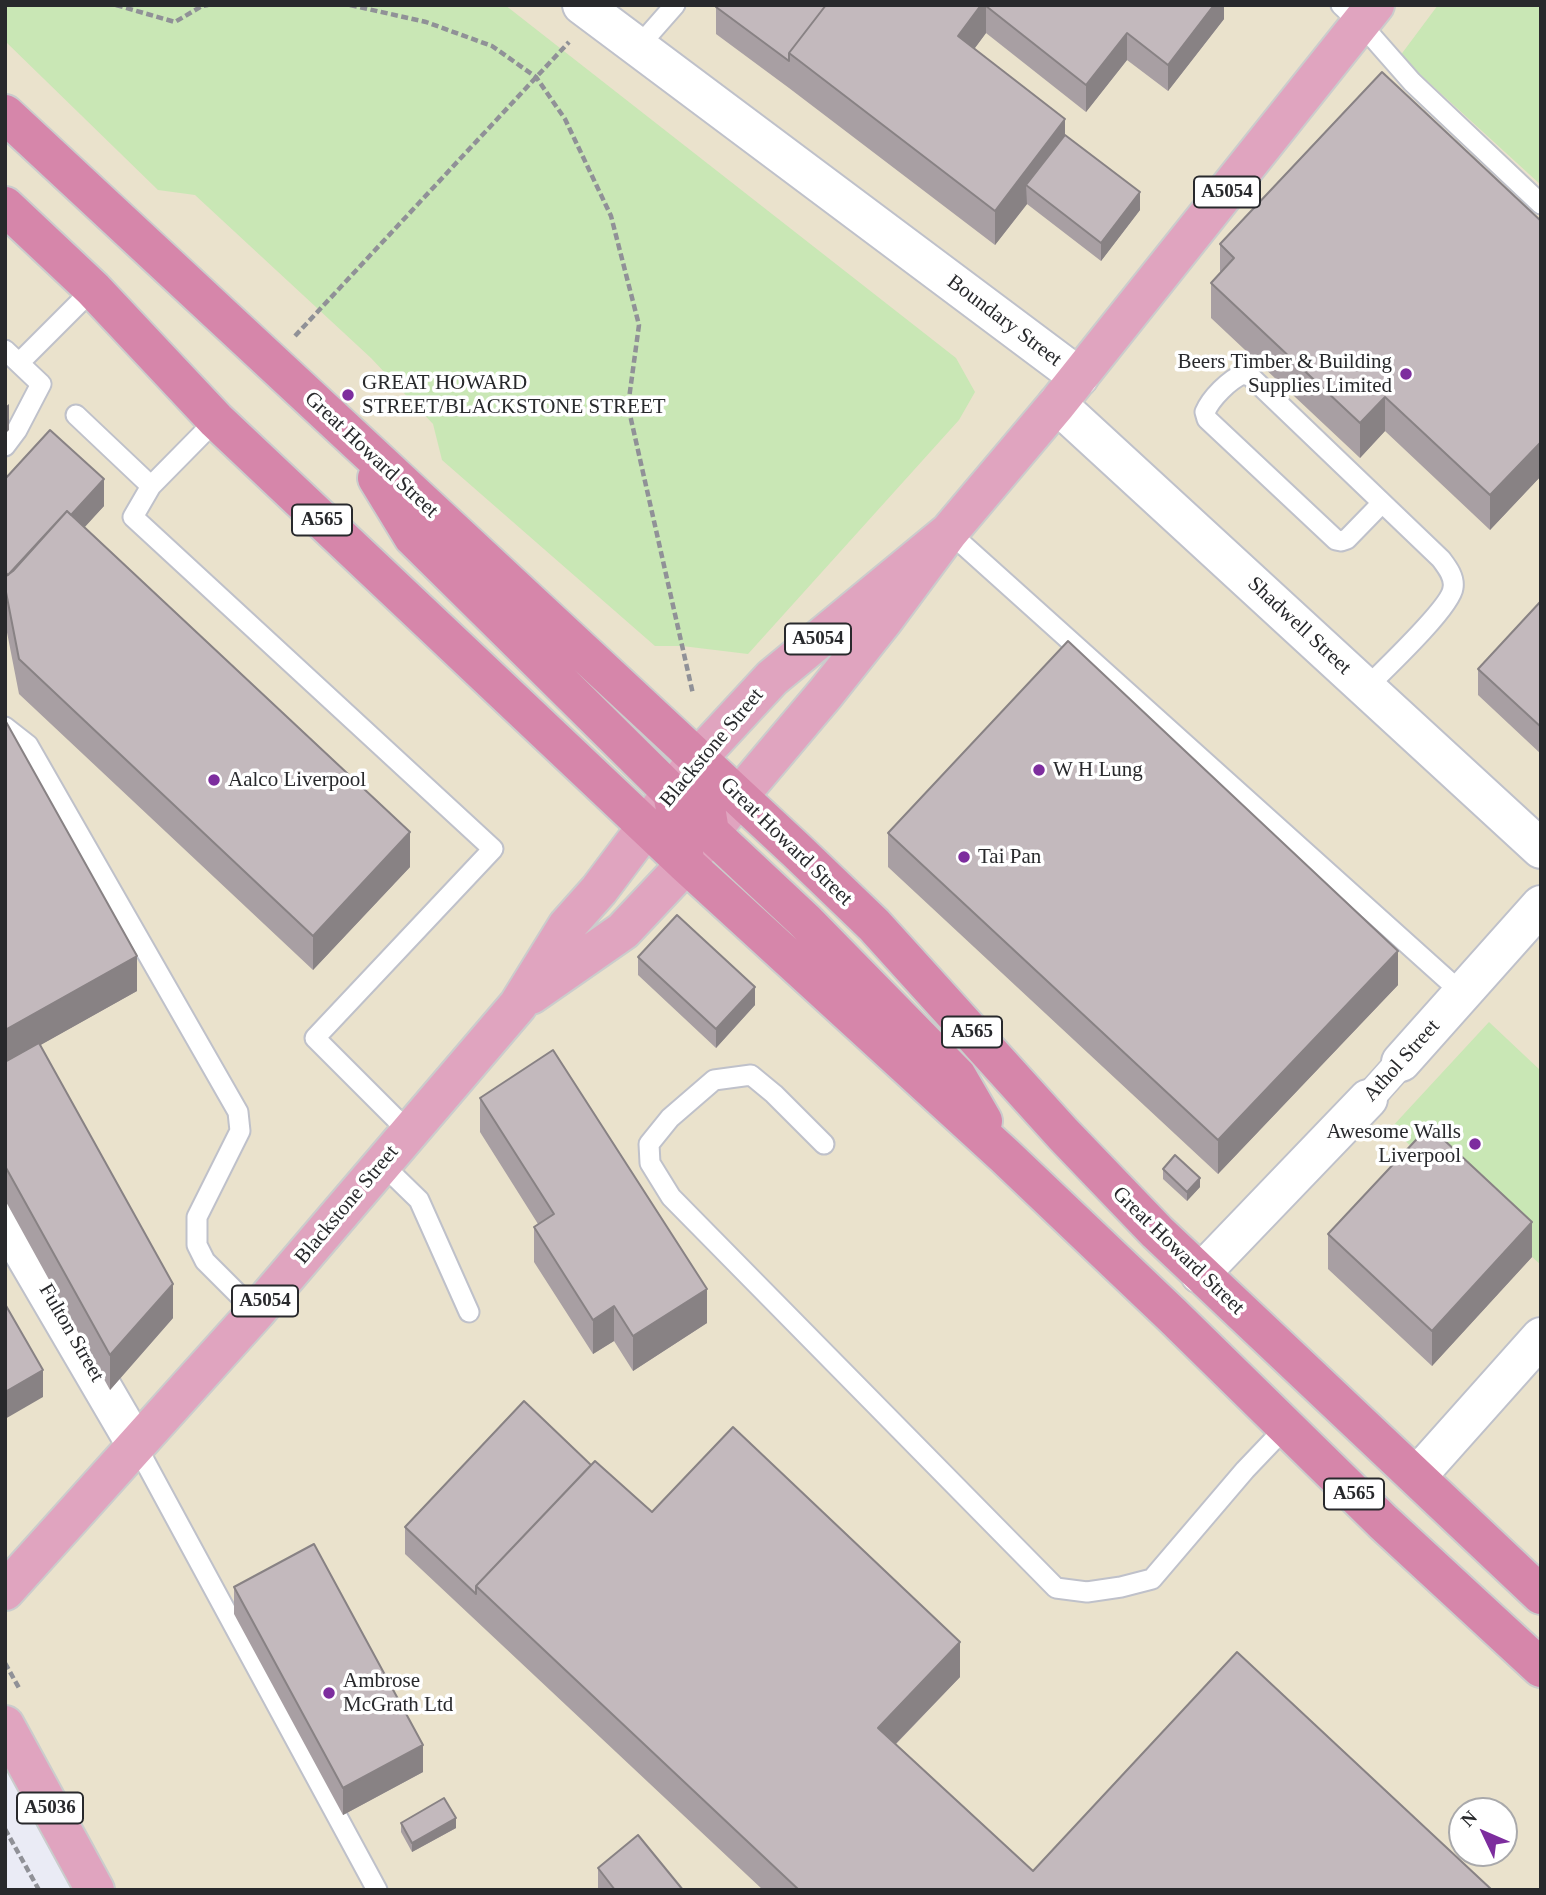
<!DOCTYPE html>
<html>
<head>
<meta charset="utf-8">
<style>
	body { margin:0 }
	#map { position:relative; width:1546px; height:1895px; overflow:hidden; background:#eaebf5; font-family:Georgia,serif }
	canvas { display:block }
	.frame { position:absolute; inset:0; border:7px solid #28292c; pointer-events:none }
	.north { position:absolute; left:1448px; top:1797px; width:70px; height:70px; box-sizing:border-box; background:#fff; border:2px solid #a9a9ab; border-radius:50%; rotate:314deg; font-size:19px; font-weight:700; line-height:28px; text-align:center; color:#28292c }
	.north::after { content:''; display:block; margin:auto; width:24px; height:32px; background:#7d2d9e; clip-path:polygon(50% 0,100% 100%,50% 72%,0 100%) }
</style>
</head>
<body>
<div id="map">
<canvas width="1546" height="1895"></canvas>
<div class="frame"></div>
<div class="north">N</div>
</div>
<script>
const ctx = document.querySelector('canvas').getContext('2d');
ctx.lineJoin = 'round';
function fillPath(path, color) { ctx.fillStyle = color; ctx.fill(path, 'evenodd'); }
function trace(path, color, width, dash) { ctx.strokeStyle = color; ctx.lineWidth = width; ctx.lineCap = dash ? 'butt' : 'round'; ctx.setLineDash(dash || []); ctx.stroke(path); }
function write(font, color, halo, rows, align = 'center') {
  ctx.font = font + ' Georgia,serif'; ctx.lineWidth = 7; ctx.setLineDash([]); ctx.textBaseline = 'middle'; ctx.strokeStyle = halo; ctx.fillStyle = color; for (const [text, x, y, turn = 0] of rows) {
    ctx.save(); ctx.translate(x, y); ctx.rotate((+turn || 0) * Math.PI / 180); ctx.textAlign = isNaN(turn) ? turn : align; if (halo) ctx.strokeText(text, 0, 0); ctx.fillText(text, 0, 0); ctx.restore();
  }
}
fillPath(new Path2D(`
	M5 5H1541V1890H95L5 1725ZM1462 1811H1504V1853H1462Z`), '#eae2cc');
fillPath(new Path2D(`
	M5 5H505L956 358 975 392 959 420 748 654 682 646H655L442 460 433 424 371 358 195 195 158 190 5 41Z
	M1438 5H1541V185L1400 56Z
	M1489 1022 1541 1071V1265L1391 1128Z`), '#c9e7b5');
const service = new Path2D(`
	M1341 5 1361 24 1412 82 1541 204
	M638 47 675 5
	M5 350 41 384 17 430 5 446
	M19 363 93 289
	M76 415 151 486 216 420
	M151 486 133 517 493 849 315 1038 409 1132
	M949 532 1462 993
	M1366 688C1383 671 1451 607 1453 588 1455 577 1447 567 1441 559L1250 376 1243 374C1229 380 1211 398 1205 412L1207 419 1336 540 1341 541 1347 539 1382 503
	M5 727 28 745 238 1112 240 1131 197 1217V1245L205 1261 256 1312
	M824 1144 774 1094 751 1075 714 1080 670 1118 649 1144 650 1163 671 1197 1056 1588 1087 1592 1121 1587 1152 1579 1245 1470 1286 1427
	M382 1164 419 1200 469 1312
	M136 1445 377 1890`);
const pedestrian = new Path2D(`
	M1368 1099 1401 1062`);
const minor = new Path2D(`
	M582 5 1079 377
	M1057 404 1541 849
	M1401 1062 1541 905
	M5 1221 136 1445
	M1200 1274 1368 1099
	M1417 1476 1541 1337`);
const primary = new Path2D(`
	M531 995 623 931 686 864 739 796 825 694 883 621 949 532 1057 404 1375 5
	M5 1591 256 1312 518 1005 567 926 599 890 698 758 772 678 949 532
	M5 1725 95 1890`);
const trunk = new Path2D(`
	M5 114 796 850 874 925 1063 1134 1157 1232 1541 1595
	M5 206 93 289 216 420 686 864 1005 1156 1172 1315 1383 1522 1541 1668
	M377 478 413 537 672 793 686 864
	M698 758 710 832 805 921 957 1076 983 1121`);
trace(service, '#bfc1ca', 23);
trace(pedestrian, '#bfc1ca', 33);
trace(minor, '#bfc1ca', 42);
trace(primary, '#cbcccc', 42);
trace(trunk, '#cbcccc', 42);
trace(new Path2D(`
	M116 5 175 22 202 6 208 5
	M350 5 426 22 492 46 536 77 565 119 611 216 639 325 628 406 693 694
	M295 336 569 42
	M5 1663 19 1688
	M5 1829 39 1890`), '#909197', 4.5, [7, 3.5]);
trace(service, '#fff', 19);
trace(pedestrian, '#fff', 30);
trace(minor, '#fff', 38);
trace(primary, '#e0a4bf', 38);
trace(trunk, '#d686aa', 38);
fillPath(new Path2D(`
	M1224 5V19L1168 91 1127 60 1086 112 986 33 974 49 1065 135 1140 210 1101 261 1027 204 995 245 789 88 716 34V7Z
	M1541 221V476L1490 530 1385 431 1360 458 1211 318V283L1220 274V244Z
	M5 479 104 506 84 527 410 867 313 970 19 694 5 622Z
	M1541 601V754L1478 695V669Z
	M5 720 137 991 40 1045 173 1318 110 1390 5 1200Z
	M888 833 1398 985 1218 1174 888 867Z
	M638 957 755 1005 716 1048 638 975Z
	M480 1098 707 1323 633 1371 614 1341 593 1354 534 1262V1227L538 1224 480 1132Z
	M1163 1169 1200 1187 1187 1201 1163 1179Z
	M1328 1234 1532 1257 1432 1366 1328 1269Z
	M591 1465 652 1512 960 1677 896 1744 1033 1871 1492 1890H763L405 1554V1527Z
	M234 1587 423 1772 343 1815 234 1614Z
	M401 1823 456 1828 412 1852 401 1832Z
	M598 1868 683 1890H598Z`), '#a89fa3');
fillPath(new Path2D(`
	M981 5H1007L986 6V33L958 71V36Z
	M1214 5H1224V19L1168 91V65Z
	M1127 33V60L1086 112V85Z
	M1065 119V153L1026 185 1027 204 995 245V211Z
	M1140 192V210L1101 261V243Z
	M1385 397V431L1360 458V423Z
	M9 404V430L5 434V407Z
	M1541 442V476L1490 530V495Z
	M104 479V506L13 606V579Z
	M410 832V867L313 970V936Z
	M1398 951V985L1218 1174V1140Z
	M137 956V991L5 1065V1030Z
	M755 987V1005L716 1048V1029Z
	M1200 1178V1187L1187 1201V1192Z
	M1532 1222V1257L1432 1366V1331Z
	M173 1284V1318L110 1390V1355Z
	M707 1289V1323L633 1371V1336Z
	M614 1306V1341L593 1354V1320Z
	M43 1370V1397L5 1419V1392Z
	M960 1642V1677L878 1762V1728Z
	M423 1745V1772L343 1815V1788Z
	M456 1818V1828L412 1852V1843Z`), '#888284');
const building = new Path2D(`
	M718 5H826L789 53V61L716 7Z
	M826 5H981L958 36 1065 119 995 211 789 53Z
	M986 5H1214L1168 65 1127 33 1086 85 986 6Z
	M1382 72 1541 221V442L1490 495 1385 397 1360 423 1211 283 1234 258 1220 244Z
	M1065 135 1140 192 1101 243 1026 185Z
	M50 430 104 479 71 515 67 511 8 575 5 572V479Z
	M67 511 410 832 313 936 19 659 5 587V577L13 571Z
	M1541 601V727L1478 669Z
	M1068 641 1398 951 1218 1140 888 833Z
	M5 720 137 956 5 1030Z
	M677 915 755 987 716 1029 638 957Z
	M39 1043 173 1284 110 1355 5 1166V1062Z
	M553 1050 707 1289 633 1336 614 1306 593 1320 534 1227 554 1214 480 1098Z
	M1429 1126 1532 1222 1432 1331 1328 1234Z
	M1175 1155 1200 1178 1187 1192 1163 1169Z
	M5 1304 43 1370 5 1392Z
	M524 1401 591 1465 476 1586V1594L405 1527Z
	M733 1427 960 1642 878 1728 1033 1871 1237 1652 1492 1890H799L476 1586 595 1461 652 1512Z
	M314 1544 423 1745 343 1788 234 1587Z
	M444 1798 456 1818 412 1843 401 1823Z
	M638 1835 683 1890H615L598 1868Z`);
fillPath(building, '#c3b9bd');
trace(building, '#888284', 2);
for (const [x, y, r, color] of [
	[1406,374,7,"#7d2d9e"],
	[348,395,7,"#7d2d9e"],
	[1039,770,7,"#7d2d9e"],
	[214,780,7,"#7d2d9e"],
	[964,857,7,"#7d2d9e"],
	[1475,1144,7,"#7d2d9e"],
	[329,1693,7,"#7d2d9e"]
]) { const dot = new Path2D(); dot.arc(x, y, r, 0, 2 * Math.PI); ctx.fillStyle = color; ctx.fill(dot); trace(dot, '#fff', 2.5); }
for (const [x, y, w] of [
	[1227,192,66],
	[322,520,60],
	[818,639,66],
	[972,1032,60],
	[265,1301,66],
	[1354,1494,60],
	[50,1808,66]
]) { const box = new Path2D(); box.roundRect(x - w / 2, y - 15.5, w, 31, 5); ctx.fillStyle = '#fff'; ctx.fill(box); trace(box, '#28292c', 2); }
write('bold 19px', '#28292c', null, [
	["A5054",1227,192],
	["A565",322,520],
	["A5054",818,639],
	["A565",972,1032],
	["A5054",265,1301],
	["A565",1354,1494],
	["A5036",50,1808]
]);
write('21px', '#28292c', '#fff', [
	["Boundary Street",1004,321,37],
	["Great Howard Street",371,455,43],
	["Shadwell Street",1299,626,43],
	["Blackstone Street",712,748,-50],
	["Great Howard Street",786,842,44],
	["Athol Street",1402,1061,-48],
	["Blackstone Street",347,1205,-50],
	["Great Howard Street",1178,1251,44],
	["Fulton Street",71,1333,60]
]);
write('21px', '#28292c', '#fff', [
	["Beers Timber & Building",1392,362,"right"],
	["Supplies Limited",1392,386,"right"],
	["GREAT HOWARD",362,383],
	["STREET/BLACKSTONE STREET",362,407],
	["W H Lung",1053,770],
	["Aalco Liverpool",228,780],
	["Tai Pan",978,857],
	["Awesome Walls",1461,1132,"right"],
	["Liverpool",1461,1156,"right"],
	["Ambrose",343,1681],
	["McGrath Ltd",343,1705]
], 'left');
</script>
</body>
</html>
